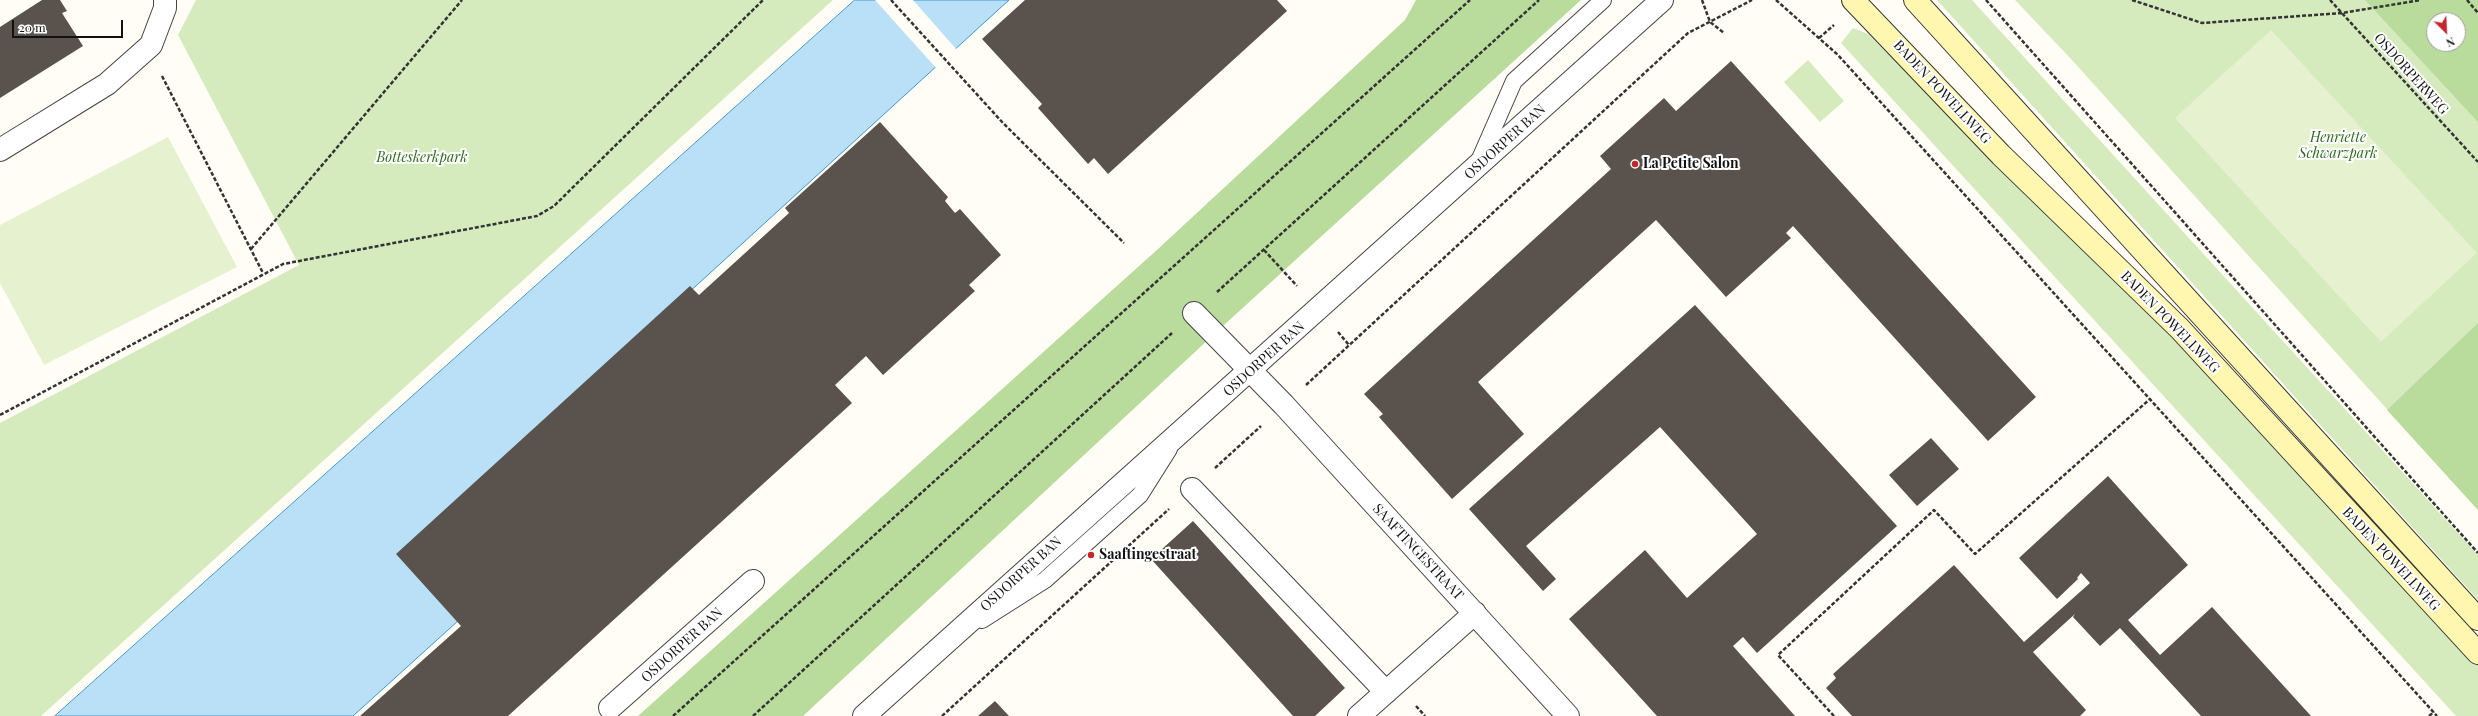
<!DOCTYPE html>
<html>
<head>
<meta charset="utf-8">
<style>
	body { margin:0 }
	#map { position:relative; width:2478px; height:716px; overflow:hidden; background:#fffdf5; font-family:"Playfair Display",serif }
	canvas { display:block }
	.north { position:absolute; left:2426px; top:12px; width:40px; height:40px; box-sizing:border-box; background:#fff; border:1px solid #a0a0a0; border-radius:50%; rotate:156deg; font-size:11px; font-weight:700; line-height:16px; text-align:center; color:#111 }
	.north::after { content:''; display:block; margin:auto; width:14px; height:18px; background:#c4262e; clip-path:polygon(50% 0,100% 100%,50% 72%,0 100%) }
	.scale { position:absolute; left:12px; top:20px; width:111px; height:18px; box-sizing:border-box; border:2px solid #111; border-top:0; padding-left:5px; font-size:12px; line-height:14px; white-space:nowrap; color:#111; -webkit-text-stroke:3px #fff; paint-order:stroke }
</style>
</head>
<body>
<div id="map">
<canvas width="2478" height="716"></canvas>
<div class="north">N</div>
<div class="scale">20 m</div>
</div>
<script>
const ctx = document.querySelector('canvas').getContext('2d');
ctx.lineJoin = 'round';
function fillPath(path, color) { ctx.fillStyle = color; ctx.fill(path, 'evenodd'); }
function trace(path, color, width, dash) { ctx.strokeStyle = color; ctx.lineWidth = width; ctx.lineCap = dash ? 'butt' : 'round'; ctx.setLineDash(dash || []); ctx.stroke(path); }
function write(font, color, halo, rows, align = 'center') {
  ctx.font = font + ' "Playfair Display",serif'; ctx.lineWidth = 4; ctx.setLineDash([]); ctx.textBaseline = 'middle'; ctx.strokeStyle = halo; ctx.fillStyle = color; for (const [text, x, y, turn = 0] of rows) {
    ctx.save(); ctx.translate(x, y); ctx.rotate((+turn || 0) * Math.PI / 180); ctx.textAlign = isNaN(turn) ? turn : align; if (halo) ctx.strokeText(text, 0, 0); ctx.fillText(text, 0, 0); ctx.restore();
  }
}
fillPath(new Path2D(`
	M196 0H833L41 716H0V423L299 265 178 35Z
	M1937 0H1972L2478 555V600Z
	M2015 0H2478V510L2071 59ZM2434 20H2458V44H2434Z
	M1853 28 1868 34 2229 392 2478 665V716H2456L1841 43Z
	M1808 60 1844 101 1820 122 1784 82Z`), '#d5ebbd');
fillPath(new Path2D(`
	M1416 0H1581L1224 325 803 716H638L1158 249 1405 20Z
	M2365 0H2478V122ZM2434 20H2458V44H2434Z
	M2478 323V510L2387 410Z`), '#b9dc9c');
fillPath(new Path2D(`
	M2271 30 2477 253 2381 342 2175 118Z
	M168 137 237 267 44 365 0 283V225Z`), '#e6f2cf');
const water = new Path2D(`
	M855 0H1009L421 537 480 601 353 716H55Z`);
fillPath(water, '#b9e0f7');
trace(water, '#3f96cf', 1);
fillPath(new Path2D(`
	M875 0H913L957 50 937 69Z`), '#fffdf5');
fillPath(new Path2D(`
	M42 0H60L67 11 62 13 83 46 0 98V27Z
	M1025 0H1277L1287 11 1108 174 1094 158 1088 164 1038 108 1042 104 982 39Z
	M1731 61 2036 397 1988 441 1793 226 1786 233 1791 238 1726 297 1656 220 1478 382 1524 434 1452 499 1379 417 1383 414 1364 394 1611 169 1600 156 1664 98 1676 111Z
	M880 122 948 197 945 201 955 213 960 209 1001 255 969 285 975 291 883 375 866 356 835 385 852 403 508 716H360L461 626 396 554 690 286 699 295 789 213 785 208Z
	M1695 305 1897 526 1757 653 1743 637 1733 646 1795 716H1657L1569 619 1645 550 1687 598 1757 534 1660 427 1526 546 1556 579 1543 591 1469 509Z
	M1931 438 1959 469 1917 506 1889 475Z
	M2108 476 2188 565 2128 620 2160 655 2212 607 2311 716H2201L2120 628 2100 646 2073 617 2075 614 2033 652 2086 710 2080 716H1852L1826 688 1836 678 1833 674 1954 565 2024 642 2090 583 2081 573 2077 578 2078 579 2057 599 2019 558Z
	M1193 521 1345 688 1315 716H1293L1151 559Z
	M995 701 1009 716H978Z`), '#5a524d');
const service = new Path2D(`
	M1479 161 1514 81 1603 0
	M982 620 1045 580 1140 495 1169 449`);
const pedestrian = new Path2D(`
	M1192 489 1386 692
	M610 708 753 581`);
const minor = new Path2D(`
	M0 150 107 84 151 45 165 8V0
	M1194 313 1284 405 1568 716
	M1359 716 1475 613`);
const tertiary = new Path2D(`
	M864 716 1662 0`);
const secondary = new Path2D(`
	M1853 0 2001 155 2180 329 2478 653
	M1915 0 2478 619`);
trace(service, '#444', 18);
trace(pedestrian, '#444', 24);
trace(minor, '#444', 24);
trace(tertiary, '#444', 24);
trace(secondary, '#333', 24);
trace(new Path2D(`
	M891 0 1003 123 1124 243
	M1702 0 1710 22 1724 33
	M1776 0 1838 55 2437 716
	M1986 0 2478 553
	M2132 0 2202 23 2342 13 2421 0
	M2330 0 2478 162
	M2467 0 2478 13
	M1819 38 1834 25
	M162 76 263 273
	M251 249 462 0
	M1264 250 1297 286
	M1217 292 1539 0
	M1338 332 1349 345
	M1306 385 1688 33 1752 0
	M0 415 283 264 537 216 554 206 763 0
	M1215 468 1261 426
	M1416 706 1425 716
	M673 716 1470 0
	M753 716 1172 333
	M942 716 1169 509
	M1834 716 1778 655 1934 510 1975 554 2150 399
	M2429 716 2434 712`), '#333', 2.5, [4, 2]);
trace(service, '#fff', 16);
trace(pedestrian, '#fff', 22);
trace(minor, '#fff', 22);
trace(tertiary, '#fff', 22);
trace(secondary, '#fff6b0', 22);
for (const [x, y, r, color] of [
	[1635,164,4,"#c4262e"],
	[1091,555,4,"#c4262e"]
]) { const dot = new Path2D(); dot.arc(x, y, r, 0, 2 * Math.PI); ctx.fillStyle = color; ctx.fill(dot); trace(dot, '#fff', 1.5); }
write('14px', '#111', '#fff', [
	["OSDORPERWEG",2411,74,48],
	["BADEN POWELLWEG",1942,92,47],
	["OSDORPER BAN",1505,142,-42],
	["BADEN POWELLWEG",2170,322,46],
	["OSDORPER BAN",1264,359,-42],
	["SAAFTINGESTRAAT",1418,552,47],
	["BADEN POWELLWEG",2391,559,47],
	["OSDORPER BAN",1021,574,-42],
	["OSDORPER BAN",682,645,-42]
]);
write('italic 14px', '#2f6b1f', '#fff', [
	["Henriette",2338,138],
	["Schwarzpark",2338,154],
	["Botteskerkpark",422,158]
]);
write('bold 14px', '#111', '#fff', [
	["La Petite Salon",1643,164],
	["Saaftingestraat",1099,555]
], 'left');
</script>
</body>
</html>
